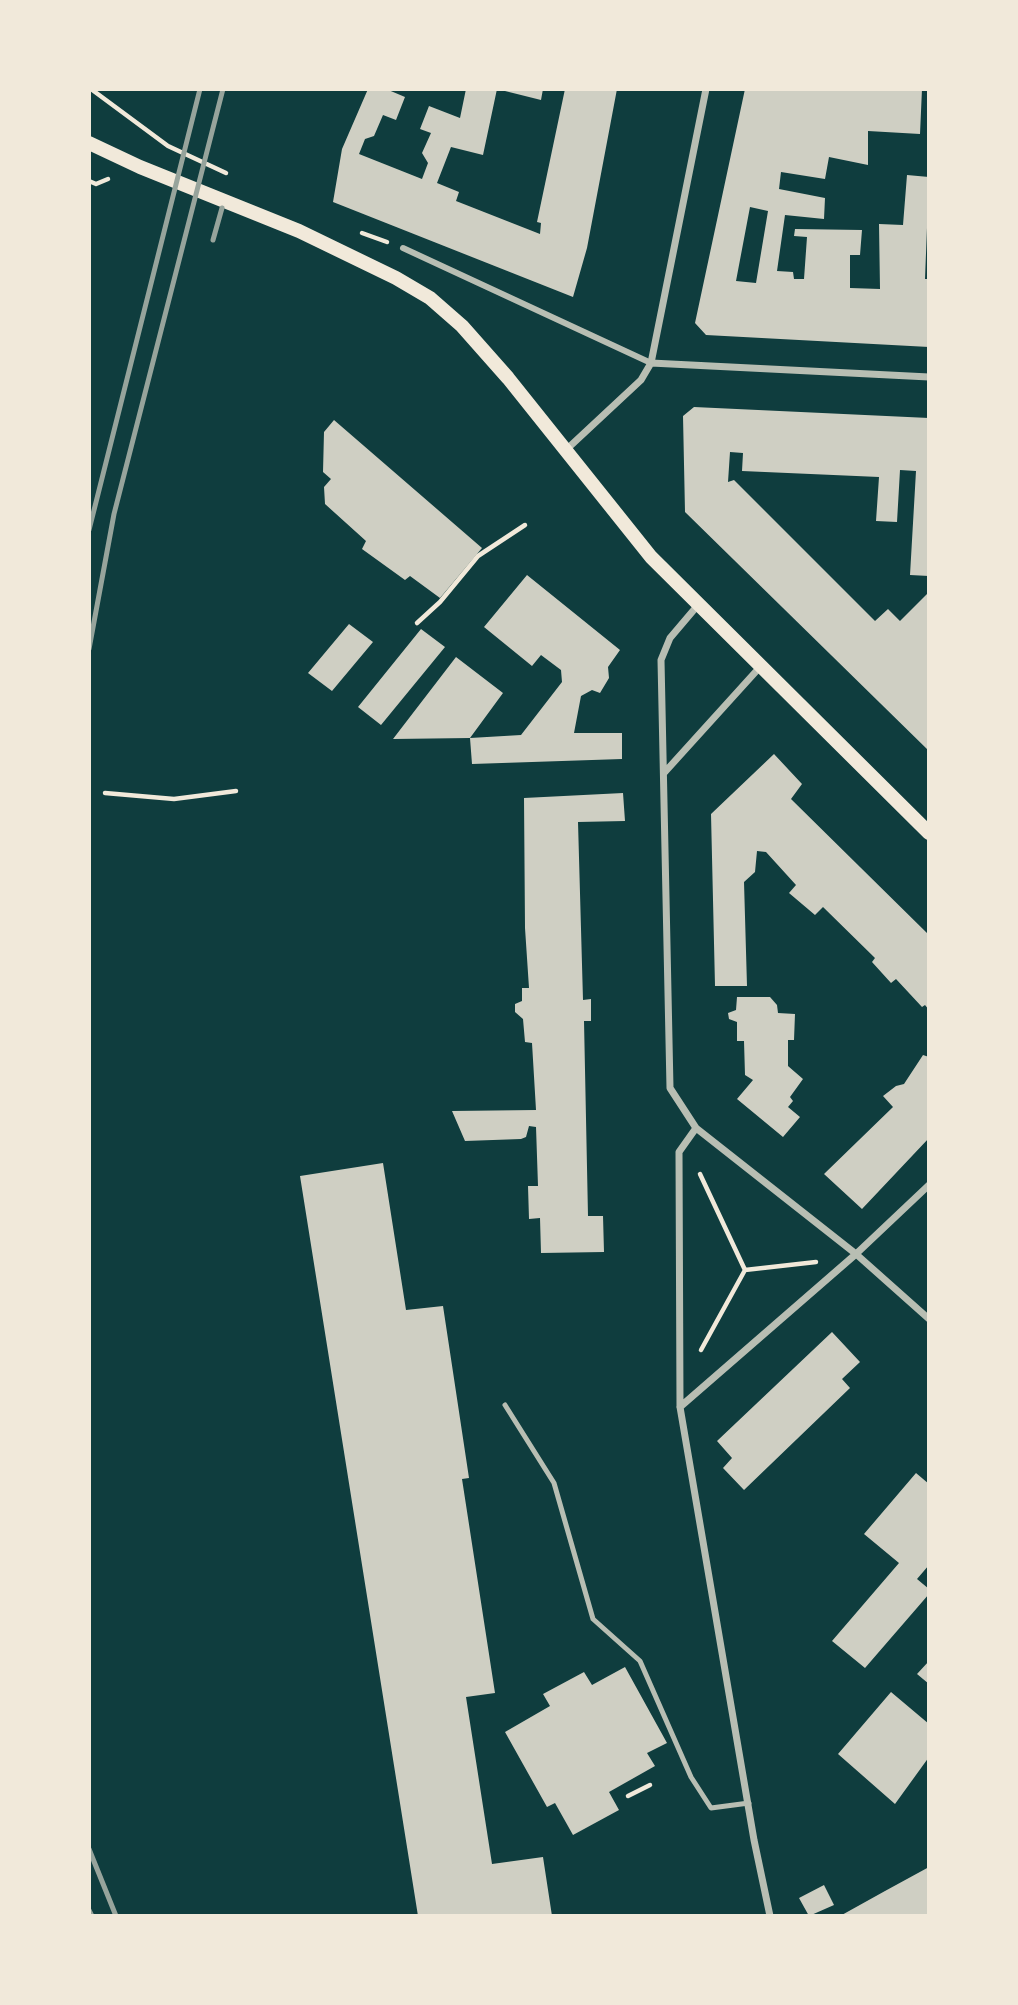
<!DOCTYPE html>
<html>
<head>
<meta charset="utf-8">
<style>
	body { margin:0 }
	#map { position:relative; width:1018px; height:2005px; overflow:hidden; background:#0f3d3e; font-family:"Space Grotesk",sans-serif }
	canvas { display:block }
	.frame { position:absolute; inset:0; border:91px solid #f1e9da; pointer-events:none }
</style>
</head>
<body>
<div id="map">
<canvas width="1018" height="2005"></canvas>
<div class="frame"></div>
</div>
<script>
const ctx = document.querySelector('canvas').getContext('2d');
ctx.lineJoin = 'round';
function fillPath(path, color) { ctx.fillStyle = color; ctx.fill(path, 'evenodd'); }
function trace(path, color, width, dash) { ctx.strokeStyle = color; ctx.lineWidth = width; ctx.lineCap = dash ? 'butt' : 'round'; ctx.setLineDash(dash || []); ctx.stroke(path); }
fillPath(new Path2D(`
	M368 89H386L405 97 396 120 383 115 374 136 365 139 359 154 422 179 428 163 422 153 431 133 420 129 429 106 460 118 466 89H497L483 155 451 147 437 183 459 192 456 201 540 234 541 223 537 222 565 89H617L587 248 573 297 333 202 342 149Z
	M497 89H543L541 100Z
	M745 89H922L920 134 868 131V165L829 157 825 179 781 172 779 189 825 198 824 219 785 215 777 271 793 272 794 279H804L807 237 794 236 795 229 862 230 860 255H850V288L880 289 879 224 903 225 907 175 929 177 925 279H929V347L706 335 695 323ZM750 207 768 211 756 283 736 281Z
	M694 407 929 418V576L910 575 916 471 900 470 897 522 876 521 879 477 742 471 743 453 730 452 728 482 734 480 875 621 888 609 900 621 929 592V751L685 512 683 416Z
	M334 420 482 548 440 598 410 576 405 580 362 549 366 541 325 504 324 487 331 479 323 472 324 432Z
	M527 575 620 650 608 667 609 678 600 693 592 690 581 696 574 733H622V759L472 764 470 738 521 735 562 682 561 670 541 655 532 666 484 627Z
	M349 624 373 642 332 691 308 673Z
	M421 629 445 647 381 725 358 707Z
	M456 657 503 693 470 738 393 739Z
	M774 754 802 784 791 799 929 935V1010L925 1005 922 1007 896 979 891 983 872 962 875 958 823 907 815 915 789 893 796 885 766 852 757 851 755 872 744 882 747 986H715L711 814Z
	M623 793 625 821 578 822 583 1000 591 999V1021H584L588 1216H603L604 1252 541 1253 540 1218 529 1219 528 1186H538L536 1127 529 1126 526 1137 521 1139 465 1141 452 1111 536 1110 532 1043 525 1042 523 1019 515 1012V1004L522 1001V988H529L525 928 524 798Z
	M737 997H770L777 1005 778 1013 795 1014 794 1040H788V1066L803 1079 790 1097 793 1101 788 1107 800 1117 783 1137 737 1099 753 1080 745 1075 744 1041H737V1022L729 1019 728 1013 736 1010Z
	M923 1055 929 1057V1138L862 1209 824 1174 893 1107 883 1096 896 1086 904 1084Z
	M383 1163 406 1310 443 1306 453 1372 469 1478 462 1479 495 1693 466 1697 492 1864 543 1857 552 1916H418L300 1176Z
	M832 1332 860 1362 842 1379 850 1388 744 1490 723 1468 732 1458 717 1441Z
	M916 1473 929 1484V1565L917 1579 929 1589V1594L865 1668 832 1641 899 1563 864 1534Z
	M929 1661V1684L917 1674Z
	M625 1667 667 1743 647 1753 655 1766 609 1792 619 1810 573 1835 555 1803 547 1807 505 1732 550 1706 543 1694 584 1672 592 1685Z
	M891 1692 929 1724V1757L895 1804 838 1754Z
	M929 1867V1916H840L885 1891Z
	M824 1885 834 1905 809 1916 799 1898Z`), '#cfcfc3');
trace(new Path2D(`
	M91 89 168 146 226 173
	M89 181 96 184 108 179
	M362 233 387 242
	M417 623 440 602 478 556 525 525
	M105 793 174 799 236 791
	M700 1174 745 1270 816 1262
	M701 1350 745 1270
	M628 1796 650 1785`), '#f1e9da', 4.5);
trace(new Path2D(`
	M505 1405 554 1483 593 1619 640 1661 691 1777 711 1808 749 1803`), '#b8beb3', 5);
trace(new Path2D(`
	M403 248 651 363`), '#b8beb3', 6);
trace(new Path2D(`
	M651 363 929 377
	M567 449 641 380 651 363 706 89
	M698 605 670 638 661 660 670 1088 696 1128 856 1254 929 1319
	M664 773 760 667
	M696 1128 679 1152 680 1407 754 1840 770 1916
	M680 1407 856 1254 929 1185`), '#b8beb3', 7);
trace(new Path2D(`
	M89 143 140 167 299 231 396 278 430 298 462 326 508 378 651 557 929 833`), '#f1e9da', 14);
trace(new Path2D(`
	M213 240 222 208
	M89 530 200 89
	M89 649 114 514 223 89
	M89 1849 116 1916
	M89 1910 92 1916`), '#97a49c', 5);
</script>
</body>
</html>
